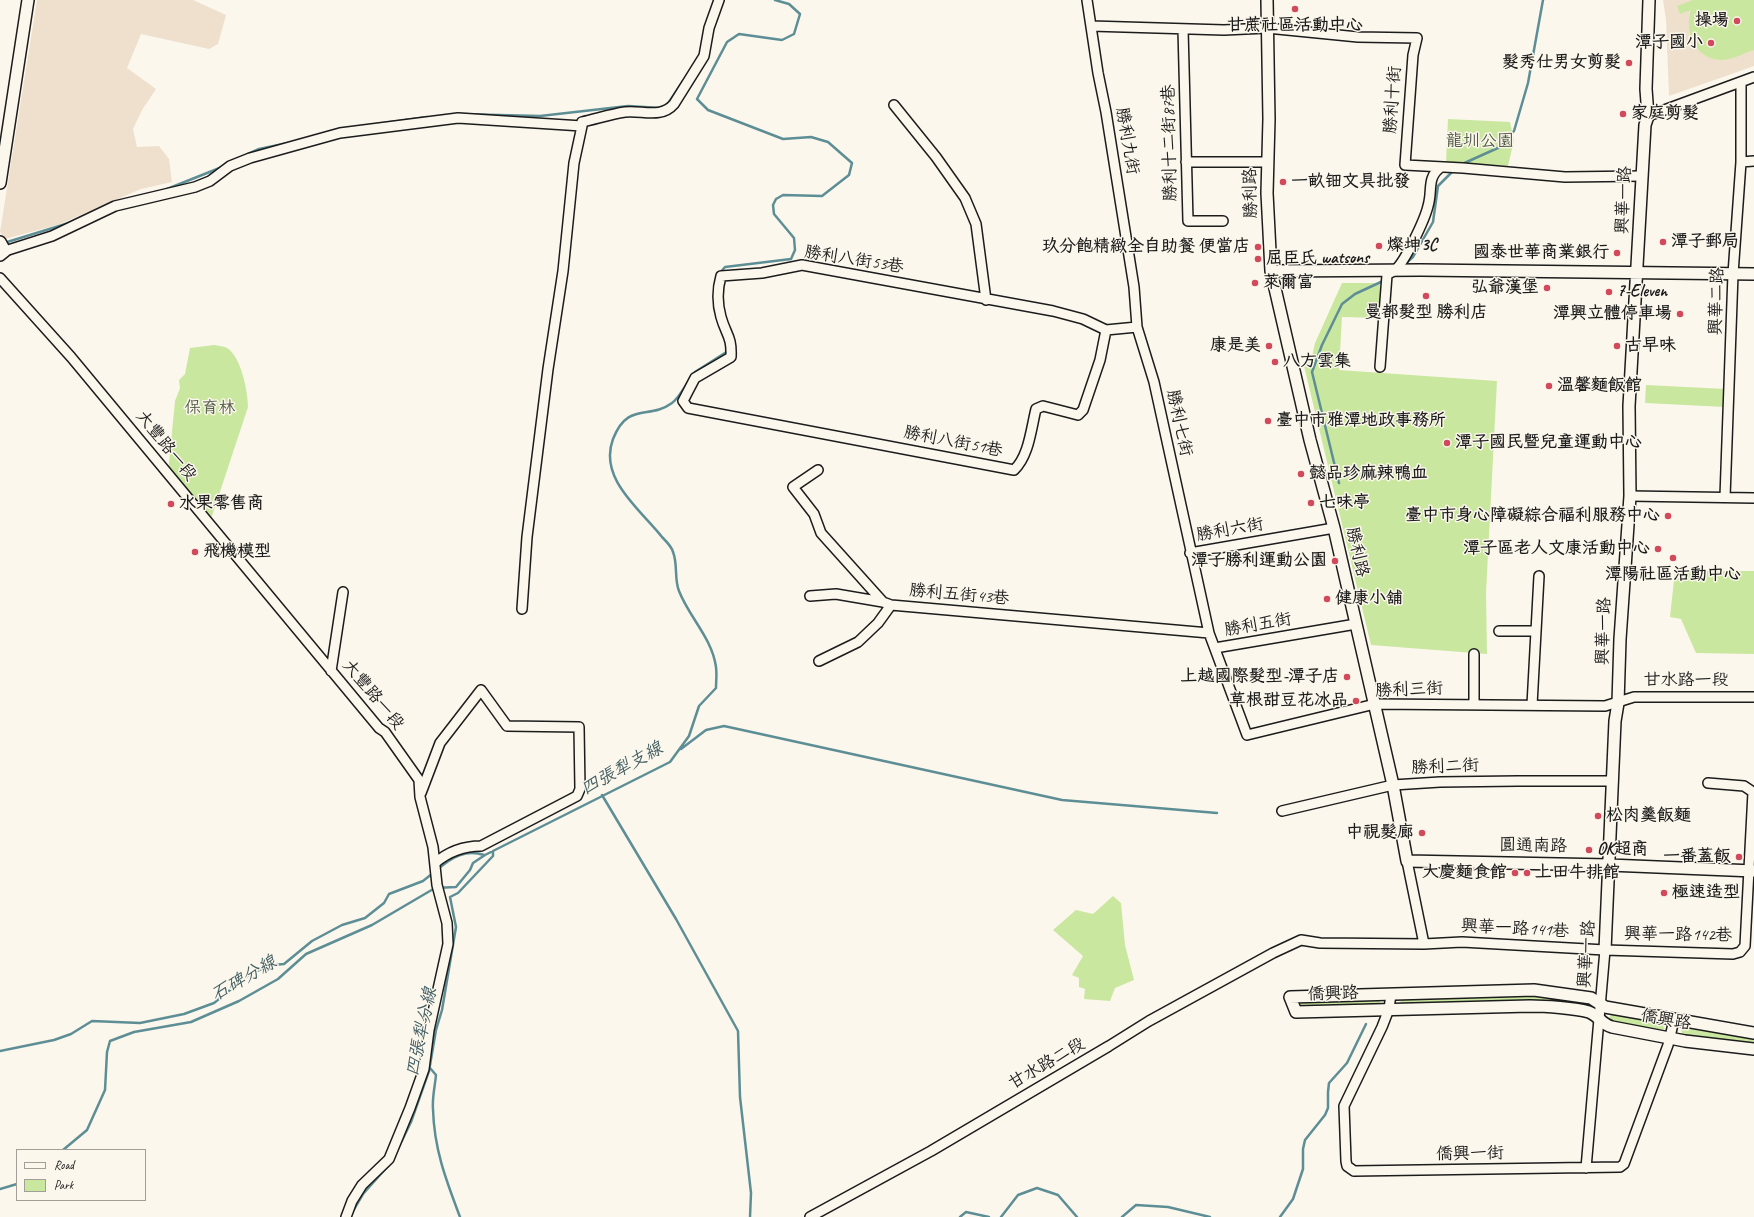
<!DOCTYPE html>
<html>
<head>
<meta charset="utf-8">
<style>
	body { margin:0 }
	#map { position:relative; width:1754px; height:1217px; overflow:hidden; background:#fbf7ec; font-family:Caveat,sans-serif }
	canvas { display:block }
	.legend { position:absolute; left:16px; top:1149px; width:130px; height:52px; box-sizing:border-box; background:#fbf7ec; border:1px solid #a29f99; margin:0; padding:5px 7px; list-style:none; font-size:12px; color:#1c1c1c }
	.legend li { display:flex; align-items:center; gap:8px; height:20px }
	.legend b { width:20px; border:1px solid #a29f99 }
</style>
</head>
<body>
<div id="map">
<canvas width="1754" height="1217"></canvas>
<ul class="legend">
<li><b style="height:5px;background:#fbf7ec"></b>Road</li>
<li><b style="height:11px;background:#cae79f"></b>Park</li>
</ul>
</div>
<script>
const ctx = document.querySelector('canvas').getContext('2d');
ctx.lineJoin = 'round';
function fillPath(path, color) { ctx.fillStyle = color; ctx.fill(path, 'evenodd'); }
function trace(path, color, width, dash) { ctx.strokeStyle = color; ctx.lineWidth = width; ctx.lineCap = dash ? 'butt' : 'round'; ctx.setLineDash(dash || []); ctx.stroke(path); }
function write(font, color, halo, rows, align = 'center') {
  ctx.font = font + ' Caveat,"LXGW WenKai TC",sans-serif'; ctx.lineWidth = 3; ctx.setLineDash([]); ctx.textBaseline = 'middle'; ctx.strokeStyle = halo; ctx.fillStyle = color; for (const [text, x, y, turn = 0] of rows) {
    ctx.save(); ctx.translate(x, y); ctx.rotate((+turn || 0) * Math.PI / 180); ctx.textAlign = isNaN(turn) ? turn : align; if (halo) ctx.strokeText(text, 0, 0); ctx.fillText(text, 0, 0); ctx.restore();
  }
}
fillPath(new Path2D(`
	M37 0H193L226 15 218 44 209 49 141 34 127 68 156 89 142 110 133 129 137 147 159 146 169 159 172 182 141 189 60 224 5 239 0 232Z
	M1663 0H1754V66L1669 96 1666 20Z`), '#efe0cd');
fillPath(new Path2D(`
	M1693 0H1754V50C1744 53 1732 60 1721 60 1695 59 1684 32 1691 10L1680 14 1677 6Z
	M1448 119 1510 122 1514 140 1508 166 1446 163Z
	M1342 283H1380V318L1342 317 1339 370 1497 381 1486 593 1487 654 1371 645 1304 366 1311 361 1315 343Z
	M214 345C218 346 223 346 227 348 241 356 248 392 248 407L209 525 168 473 175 401 180 388 179 380 185 374 190 348Z
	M1646 385 1726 389 1725 407 1645 403Z
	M1675 571H1754V654L1696 653 1681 619 1670 617Z
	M1113 896 1121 903 1125 945 1134 980 1115 988 1110 1001 1084 999 1085 989 1079 987V978L1072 975 1083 956 1053 930 1076 910 1093 914Z
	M1533 996 1587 1003V1005L1586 1007 1401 1004 1400 1002 1403 999Z
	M1379 1000 1381 1004 1302 1007 1300 1005 1302 1002Z
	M1611 1014 1662 1024 1665 1029 1661 1030 1613 1021 1609 1018Z
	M1683 1028 1754 1039V1043L1686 1035 1682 1034 1681 1029Z`), '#cae79f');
trace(new Path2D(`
	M667 105 683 81
	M458 114 540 116 628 106 660 108
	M377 124 427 117
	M248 154 259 149 288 143
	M1460 165 1500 147 1514 131 1528 83 1543 0
	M162 191 222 167
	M4 243 72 222
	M1405 264 1413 257 1433 222 1438 186 1453 171
	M719 274 725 267 791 259 795 250 794 238 774 214 773 205 776 199 783 195 822 196 849 175 852 163 828 142 811 137 783 139 708 110 697 99 727 42 739 34 782 40 794 34 800 14 789 4 775 0
	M693 375 695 372 728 351
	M1339 483 1312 372 1322 345 1342 304 1355 294 1383 281
	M681 749 706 730 724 726 1062 800 1217 813
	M602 795 676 919 738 1031 740 1097 751 1193 750 1217
	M438 869C452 857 466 849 484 855
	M0 1051 54 1040 71 1034 92 1021 140 1023 184 1014 214 1003 251 973 273 965 284 964 312 941 342 925 365 918 384 903 389 894 423 881 433 873
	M430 1068 436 1075C435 1086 432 1098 433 1109 434 1149 446 1180 460 1217
	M63 1150 87 1130 105 1090 107 1052 110 1041 134 1032 191 1022 239 1001 278 979 306 954 372 925 435 888 456 887 470 870 473 863 485 855 670 762 689 736 699 706 716 688C716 682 717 674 716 667 712 638 689 617 679 591 674 579 678 564 673 552 672 547 666 541 662 537 641 510 598 479 613 439 628 401 649 420 672 403 679 398 685 386 690 379
	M392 1161 411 1122 429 1071 436 1030 442 1010 456 927 450 897 458 893 493 856V851
	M0 1189 17 1184
	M353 1211 363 1194 388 1166
	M960 1217 966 1212 989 1217
	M1001 1217 1018 1195 1037 1188 1058 1195 1077 1217
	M1122 1217 1136 1205 1168 1207 1210 1217
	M1280 1217 1293 1199 1303 1169V1149L1305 1140 1325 1115 1328 1108V1092L1329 1083 1347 1063 1366 1024`), '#5e8e95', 2.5);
const minor = new Path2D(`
	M1087 0 1098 73 1106 112 1134 287 1137 327 1154 382 1209 633 1247 735 1375 704 1605 706 1634 697H1754
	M1091 26 1224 30 1267 28 1358 37 1417 38 1413 55 1405 165 1463 168 1565 177 1642 176
	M1183 29 1188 221H1223
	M894 105 936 157 965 198 976 224 986 300
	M1648 116 1754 77
	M1186 162H1268
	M1741 162 1754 161
	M0 250 5 251 52 236 115 206 195 187 210 181 230 166 250 158 340 133 458 118 582 126V122C596 119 611 114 625 112 642 110 661 119 674 104L704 56 709 28 719 0
	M0 278 71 357 379 728 385 732 419 780 420 797 433 847 437 885 447 923 448 944 429 1030 424 1069 410 1108 389 1159 362 1185 352 1201 346 1217
	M1106 330 1100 360 1083 410 1078 415 1043 406 1036 409C1031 429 1029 456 1014 470L688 408 683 401 695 378 731 357C732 336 726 335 721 317 717 303 717 290 721 276L762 273 802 265 1053 311 1083 319 1106 330 1137 327
	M1380 367 1387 275C1389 273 1393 272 1395 270 1405 262 1425 219 1428 206 1433 190 1426 178 1441 167
	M818 470 793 487 814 514 821 533 883 602 891 605 1209 633
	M1630 496 1754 498
	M1725 497 1733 274 1741 162V82
	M1190 553 1334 528
	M810 596 836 594 883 602
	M522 609 527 537 548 369 563 271 574 163 582 126
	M1499 631H1536
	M1215 648 1356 624
	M819 661 858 642 878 623 891 605
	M331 671 343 592
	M1474 705V654
	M1532 705 1539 576
	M421 793 440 743 481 690 507 726 579 727 580 789 577 796 481 846C463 846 448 852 435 863
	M1282 811 1393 785 1440 782 1518 781H1613
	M1407 861 1424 944
	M1391 994 1389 1009 1382 1027 1344 1106 1346 1161 1347 1166 1354 1171 1620 1167 1624 1164 1668 1045 1674 1020
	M1586 1168 1605 950
	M810 1217 931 1151 1109 1046 1149 1021 1273 953 1301 940 1320 943 1424 944 1462 942 1605 950 1733 954 1740 952 1745 946 1753 792 1744 786 1708 783`);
const tertiary = new Path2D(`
	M1267 0 1269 119 1267 193 1271 271 1310 440 1334 528 1393 785 1407 861 1609 865 1754 871
	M0 183 28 0
	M0 242 5 251 0 255
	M1271 271 1421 270 1754 274
	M1605 950 1615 721 1618 703 1620 639 1630 496 1629 406 1645 125 1648 116 1646 89 1649 0
	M1754 1033 1605 1007 1591 998 1534 990 1290 997 1296 1012 1530 1006C1545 1006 1575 1008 1589 1012 1599 1016 1601 1024 1612 1027L1685 1041 1754 1049`);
trace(minor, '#1c1c1c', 12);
trace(tertiary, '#1c1c1c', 14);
trace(minor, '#fbf7ec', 9);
trace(tertiary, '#fbf7ec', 11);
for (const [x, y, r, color] of [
	[1295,9,4,"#d1495b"],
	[1737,21,4,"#d1495b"],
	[1711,43,4,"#d1495b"],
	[1629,63,4,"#d1495b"],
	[1623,114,4,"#d1495b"],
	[1283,182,4,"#d1495b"],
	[1663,242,4,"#d1495b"],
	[1379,246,4,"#d1495b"],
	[1258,247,4,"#d1495b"],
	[1617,253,4,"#d1495b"],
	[1258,259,4,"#d1495b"],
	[1255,283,4,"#d1495b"],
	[1547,288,4,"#d1495b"],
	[1609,292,4,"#d1495b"],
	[1426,296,4,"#d1495b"],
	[1680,314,4,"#d1495b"],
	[1269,346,4,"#d1495b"],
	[1617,346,4,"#d1495b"],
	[1275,362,4,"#d1495b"],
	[1549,386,4,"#d1495b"],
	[1268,421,4,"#d1495b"],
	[1447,443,4,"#d1495b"],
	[1301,474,4,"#d1495b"],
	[1311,503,4,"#d1495b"],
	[171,504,4,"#d1495b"],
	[1668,516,4,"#d1495b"],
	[1658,549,4,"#d1495b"],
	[195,552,4,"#d1495b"],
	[1673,558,4,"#d1495b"],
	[1335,561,4,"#d1495b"],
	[1327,599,4,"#d1495b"],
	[1347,677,4,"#d1495b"],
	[1356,701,4,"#d1495b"],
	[1598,816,4,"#d1495b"],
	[1422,833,4,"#d1495b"],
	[1589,850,4,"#d1495b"],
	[1739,857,4,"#d1495b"],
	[1515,873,4,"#d1495b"],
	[1527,873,4,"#d1495b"],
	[1664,893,4,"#d1495b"]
]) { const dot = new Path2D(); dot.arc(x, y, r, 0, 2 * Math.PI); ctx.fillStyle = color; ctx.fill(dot); trace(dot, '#fbf7ec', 1.5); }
write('bold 17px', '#1c1c1c', '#fbf7ec', [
	["操場",1729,21,"right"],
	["甘蔗社區活動中心",1295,26,"center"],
	["潭子國小",1703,43,"right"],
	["髮秀仕男女剪髮",1621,63,"right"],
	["家庭剪髮",1631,114],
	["一畝钿文具批發",1291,182],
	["潭子郵局",1671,242],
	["燦坤3C",1387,246],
	["玖分飽精緻全自助餐 便當店",1250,247,"right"],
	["國泰世華商業銀行",1609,253,"right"],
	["屈臣氏 watsons",1266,259],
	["萊爾富",1263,283],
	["弘爺漢堡",1539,288,"right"],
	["7-Eleven",1617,292],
	["曼都髮型 勝利店",1426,313,"center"],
	["潭興立體停車場",1672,314,"right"],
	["康是美",1261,346,"right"],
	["古早味",1625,346],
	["八方雲集",1283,362],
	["溫馨麵飯館",1557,386],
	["臺中市雅潭地政事務所",1276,421],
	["潭子國民暨兒童運動中心",1455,443],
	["懿品珍麻辣鴨血",1309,474],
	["七味亭",1319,503],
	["水果零售商",179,504],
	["臺中市身心障礙綜合福利服務中心",1660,516,"right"],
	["潭子區老人文康活動中心",1650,549,"right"],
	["飛機模型",203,552],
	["潭子勝利運動公園",1327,561,"right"],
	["潭陽社區活動中心",1673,575,"center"],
	["健康小舖",1335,599],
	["上越國際髮型-潭子店",1339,677,"right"],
	["草根甜豆花冰品",1348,701,"right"],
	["松肉羹飯麵",1606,816],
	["中視髮廊",1414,833,"right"],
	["OK超商",1597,850],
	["一番蓋飯",1731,857,"right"],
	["大慶麵食館",1507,873,"right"],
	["上田牛排館",1535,873],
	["極速造型",1672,893]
], 'left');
write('17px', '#1c1c1c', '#fbf7ec', [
	["勝利十街",1393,100,-86],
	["勝利九街",1127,141,80],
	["勝利十二街87巷",1170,143,-91],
	["勝利路",1251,193,-91],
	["興華一路",1624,200,-87],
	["勝利八街53巷",854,260,9],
	["興華二路",1717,301,-88],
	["勝利七街",1179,423,78],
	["勝利八街51巷",953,442,11],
	["大豐路一段",166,446,51],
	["勝利六街",1230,530,-10],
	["勝利路",1357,552,77],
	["勝利五街43巷",959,595,5],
	["勝利五街",1258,625,-10],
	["興華一路",1604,631,-88],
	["甘水路一段",1686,681],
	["勝利三街",1409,690,-2],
	["大豐路一段",373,695,50],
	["勝利二街",1445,767,-2],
	["圓通南路",1533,846,1],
	["興華一路141巷",1515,929,3],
	["興華一路142巷",1678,935,1],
	["興華一路",1587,954,-86],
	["僑興路",1333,994,-2],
	["僑興路",1666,1020,10],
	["甘水路二段",1047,1064,-30],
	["僑興一街",1470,1154,-1]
]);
write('17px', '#505943', '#fbf7ec', [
	["龍圳公園",1480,142],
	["保育林",210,409]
]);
write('italic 18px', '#425e62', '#fbf7ec', [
	["四張犁支線",622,769,-29],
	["石碑分線",244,979,-30],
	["四張犁分線",422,1032,-78]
]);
</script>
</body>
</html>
